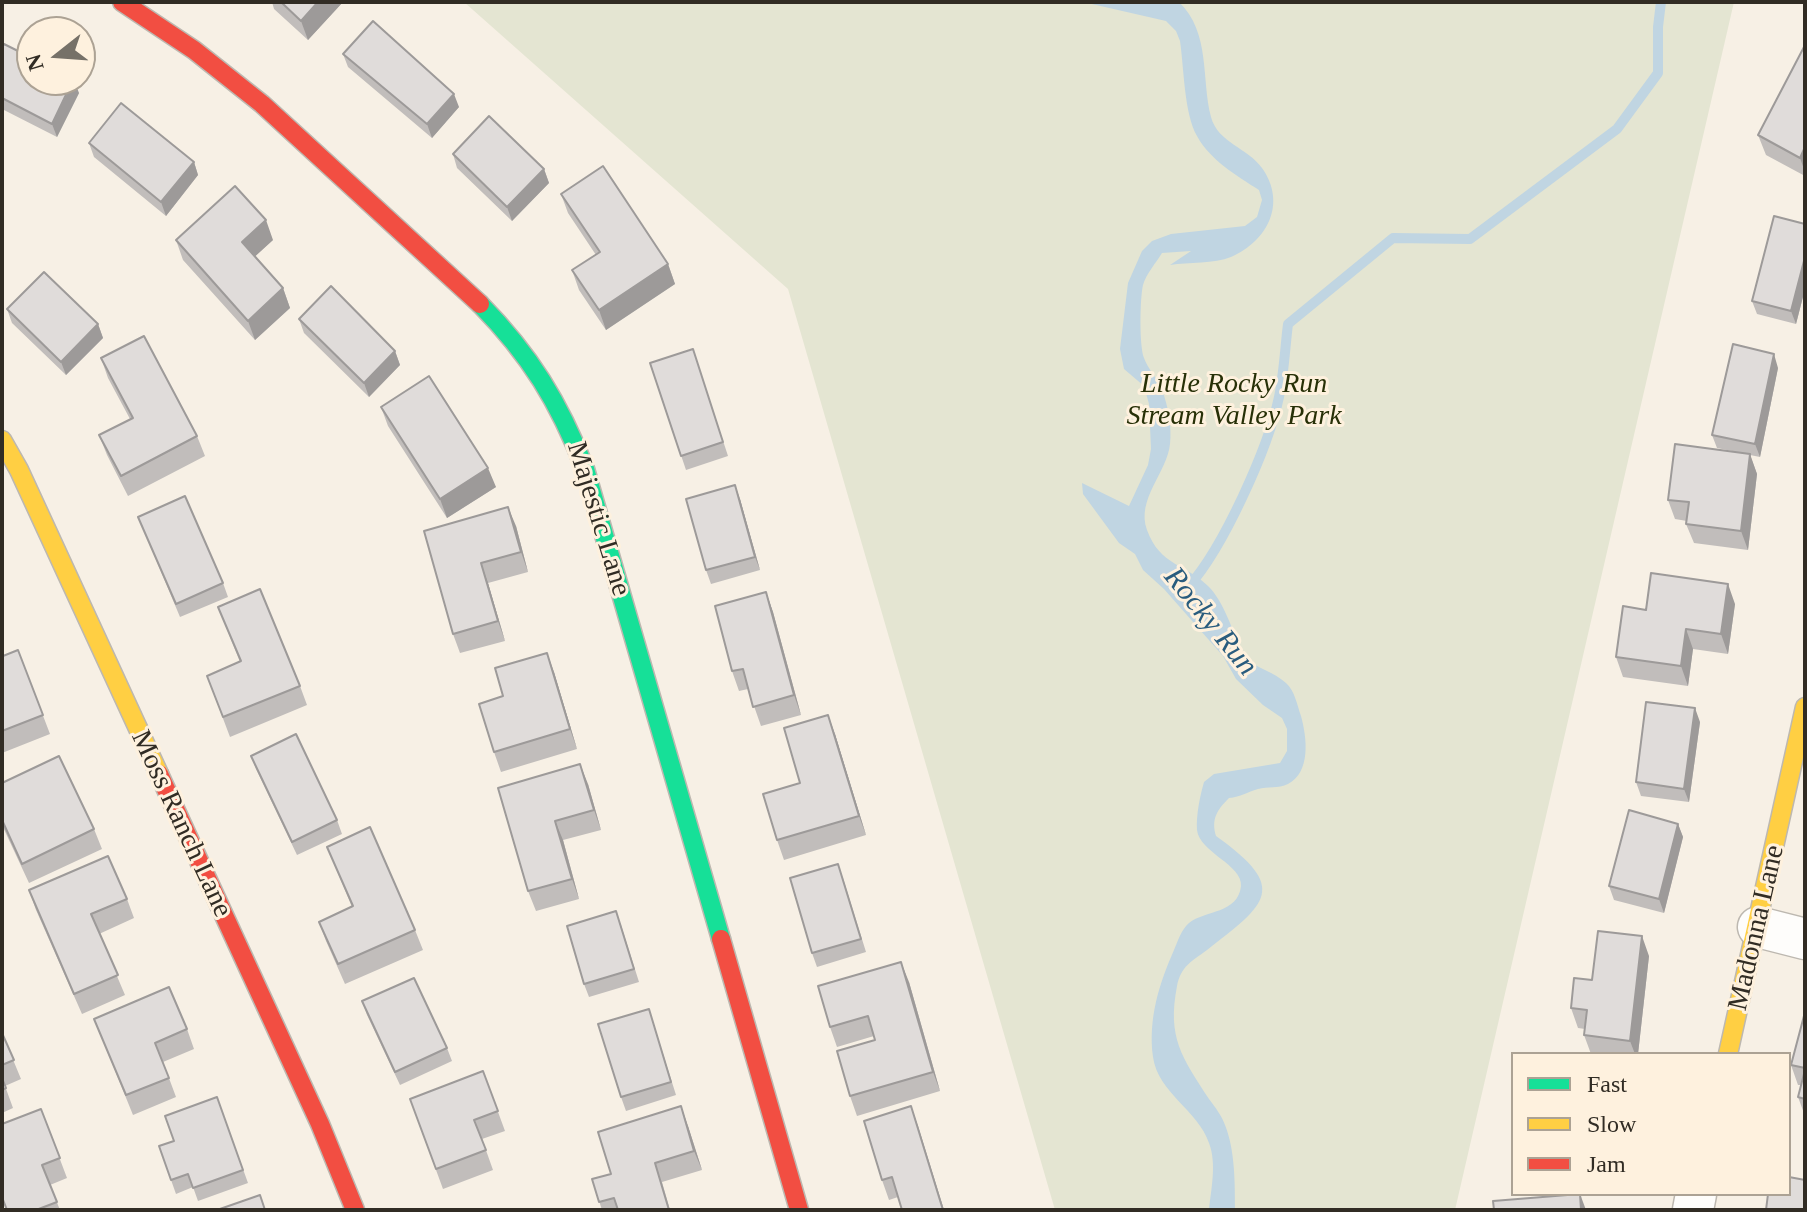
<!DOCTYPE html>
<html>
<head>
<meta charset="utf-8">
<style>
	body { margin:0 }
	#map { position:relative; width:1807px; height:1212px; overflow:hidden; background:#f7f0e5; font-family:"Times New Roman",serif }
	canvas { display:block }
	.frame { position:absolute; inset:0; border:4px solid #312c24; pointer-events:none }
	.legend { position:absolute; left:1511px; top:1052px; width:280px; height:144px; box-sizing:border-box; background:#fef1de; border:2px solid #aca294; margin:0; padding:10px 14px; list-style:none; font-size:24px; color:#312c24 }
	.legend li { display:flex; align-items:center; gap:16px; height:40px }
	.legend b { width:40px; border:2px solid #aca294 }
	.north { position:absolute; left:16px; top:16px; width:80px; height:80px; box-sizing:border-box; background:#fef1de; border:2px solid #aca294; border-radius:50%; rotate:253deg; font-size:22px; font-weight:700; line-height:32px; text-align:center; color:#312c24 }
	.north::after { content:''; display:block; margin:auto; width:28px; height:36px; background:#767168; clip-path:polygon(50% 0,100% 100%,50% 72%,0 100%) }
</style>
</head>
<body>
<div id="map">
<canvas width="1807" height="1212"></canvas>
<div class="frame"></div>
<ul class="legend">
<li><b style="height:10px;background:#16e098"></b>Fast</li>
<li><b style="height:10px;background:#ffcf43"></b>Slow</li>
<li><b style="height:10px;background:#f24e42"></b>Jam</li>
</ul>
<div class="north">N</div>
</div>
<script>
const ctx = document.querySelector('canvas').getContext('2d');
ctx.lineJoin = 'round';
function fillPath(path, color) { ctx.fillStyle = color; ctx.fill(path, 'evenodd'); }
function trace(path, color, width, dash) { ctx.strokeStyle = color; ctx.lineWidth = width; ctx.lineCap = dash ? 'butt' : 'round'; ctx.setLineDash(dash || []); ctx.stroke(path); }
function write(font, color, halo, rows, align = 'center') {
  ctx.font = font + ' "Times New Roman",serif'; ctx.lineWidth = 6; ctx.setLineDash([]); ctx.textBaseline = 'middle'; ctx.strokeStyle = halo; ctx.fillStyle = color; for (const [text, x, y, turn = 0] of rows) {
    ctx.save(); ctx.translate(x, y); ctx.rotate((+turn || 0) * Math.PI / 180); ctx.textAlign = isNaN(turn) ? turn : align; if (halo) ctx.strokeText(text, 0, 0); ctx.fillText(text, 0, 0); ctx.restore();
  }
}
fillPath(new Path2D(`
	M464 2H1734L1455 1210H1055L788 289Z`), '#e4e5d2');
fillPath(new Path2D(`
	M1083 2H1179C1211 33 1201 79 1211 117 1218 143 1248 148 1262 168 1287 203 1268 241 1231 257 1214 264 1189 262 1170 265L1191 251 1162 253C1156 263 1146 274 1143 285 1140 298 1139 345 1144 358 1148 369 1157 378 1162 390 1168 405 1172 427 1170 444 1167 473 1136 499 1147 530 1160 566 1186 564 1208 586 1224 601 1235 637 1244 657 1256 668 1274 672 1286 683 1295 691 1297 705 1301 716 1307 738 1311 772 1288 784 1278 789 1268 786 1258 789 1247 792 1241 797 1229 798 1217 810 1211 819 1216 836 1289 888 1268 903 1207 950 1192 961 1181 966 1177 986 1167 1038 1182 1057 1209 1099 1215 1107 1222 1116 1225 1125 1235 1150 1235 1183 1235 1210H1209C1211 1189 1217 1164 1209 1143 1198 1110 1158 1093 1153 1057 1148 1019 1159 984 1174 950 1178 941 1181 930 1189 923 1205 910 1238 914 1241 886 1243 865 1199 852 1197 830 1196 815 1200 796 1204 782L1214 774 1280 763 1287 751V729L1282 718 1263 705 1236 679 1223 656 1164 589 1143 570 1135 554 1119 543 1083 494 1082 483 1129 506 1148 465 1151 449 1149 404 1144 386 1124 369 1120 349 1128 283 1142 251 1152 241 1171 234 1245 226 1257 217 1262 200 1259 190C1237 176 1210 160 1197 136 1184 113 1184 68 1180 41L1176 31 1166 21Z`), '#c0d5e2');
trace(new Path2D(`
	M1189 586C1223 548 1268 449 1279 397 1284 373 1285 348 1288 324L1393 238 1470 239 1617 129 1658 73V27L1661 2`), '#c0d5e2', 10);
const street = new Path2D(`
	M1758 927 1805 939
	M1693 1210 1696 1194`);
const fast = new Path2D(`
	M480 304C530 355 559 402 585 469L721 939`);
const slow = new Path2D(`
	M2 440 19 470 159 774
	M1728 1054 1805 707`);
const jam = new Path2D(`
	M122 2 194 50 262 104 480 304
	M159 774 320 1124 355 1210
	M721 939 799 1210`);
trace(street, '#bdb8b0', 43);
trace(fast, '#bdb8b0', 21);
trace(slow, '#bdb8b0', 21);
trace(jam, '#bdb8b0', 21);
trace(street, '#fefdfb', 40);
trace(fast, '#16e098', 18);
trace(slow, '#ffcf43', 18);
trace(jam, '#f24e42', 18);
fillPath(new Path2D(`
	M272 2H343L308 40 274 9Z
	M1805 45V176L1766 155 1758 135Z
	M2 48 79 93 57 137 2 109Z
	M343 54 459 107 432 138 348 67Z
	M89 143 194 162 198 175 166 216 94 157Z
	M453 154 544 169 549 183 512 221 457 168Z
	M561 194 668 264 675 284 606 330 579 290 572 270 596 255 568 213Z
	M1805 224V289L1796 324 1757 314 1752 301Z
	M176 240H273L255 256 283 288 290 308 255 340 183 260Z
	M7 309 98 324 103 338 66 375 12 323Z
	M299 319 395 351 400 365 369 397 304 333Z
	M693 349 728 456 686 470 650 363Z
	M101 358 197 436 205 456 128 496 107 455 99 435 130 419 108 378Z
	M1778 368 1760 457 1750 455 1757 474 1748 550 1694 543 1686 524 1687 521 1675 519 1668 500 1737 452 1717 448 1712 435Z
	M381 407 496 487 447 518 388 426Z
	M740 499 760 570 711 584 706 570Z
	M138 517 223 583 228 597 180 617Z
	M516 526 528 572 488 583 505 641 460 653 453 634 424 531Z
	M766 592 773 612 801 715 761 726 748 689 739 691 732 671Z
	M1735 604 1728 654 1693 649 1688 686 1623 677 1616 657 1646 610Z
	M218 607 300 686 307 705 230 737 207 676 240 662Z
	M18 650 50 734 2 753V652L3 656Z
	M554 672 577 749 501 772 494 752 503 696Z
	M1700 722 1689 802 1641 796 1636 782Z
	M835 734 866 835 784 860 777 840 800 783Z
	M251 756 337 820 342 834 297 855 256 769Z
	M2 783 94 829 102 849 29 883 2 825Z
	M588 784 601 830 563 840 579 899 536 911 528 891 498 788Z
	M1678 824 1683 837 1664 913 1614 900 1609 886Z
	M327 847 415 930 423 950 345 984 326 941 319 922 352 907Z
	M843 878 866 952 817 967 812 953Z
	M29 890 127 899 134 918 99 934 125 995 82 1014 36 910Z
	M621 925 639 982 589 997 584 984Z
	M1649 956 1638 1054H1591L1584 1035 1585 1029 1578 1028 1571 1008Z
	M909 982 940 1091 857 1116 850 1096 875 1040 874 1036 837 1047 830 1027Z
	M362 1001 447 1048 452 1061 400 1085 367 1015Z
	M649 1009 676 1095 626 1111 621 1097Z
	M1805 1012V1116L1798 1097 1801 1085H1798L1791 1065Z
	M94 1019 187 1029 194 1049 163 1062 176 1097 133 1115Z
	M2 1033 21 1079 5 1086 13 1108 2 1113Z
	M483 1071 505 1131 482 1139 493 1170 443 1189 410 1099Z
	M217 1097 248 1183 198 1201 193 1187 176 1194 159 1146 174 1141Z
	M41 1109 67 1178 50 1185 60 1210H6L2 1199V1124Z
	M688 1126 702 1170 662 1182 670 1210H602L592 1179 611 1174Z
	M918 1126 898 1197 889 1200 882 1180Z`), '#c1bdbb');
fillPath(new Path2D(`
	M318 2H343L308 40 301 21Z
	M74 80 79 93 57 137 52 124Z
	M454 94 459 107 432 138 427 124Z
	M1805 147V172L1800 158Z
	M194 162 198 175 166 216 161 202Z
	M544 169 549 183 512 221 507 207Z
	M266 220 273 240 249 262 242 242Z
	M1805 257V289L1796 324 1791 311Z
	M668 264 675 284 606 330 599 310Z
	M283 288 290 308 255 340 248 321Z
	M98 324 103 338 66 375 61 362Z
	M395 351 400 365 369 397 364 383Z
	M1774 354 1778 368 1760 457 1755 444Z
	M1750 454 1757 474 1748 550 1741 531Z
	M488 468 496 487 447 518 440 499Z
	M735 485 740 499 760 570 755 557Z
	M508 507 516 526 528 572 521 552Z
	M481 563 488 583 505 641 498 621Z
	M1728 584 1735 604 1728 654 1721 634Z
	M766 592 773 612 801 715 794 695Z
	M1686 629 1693 649 1688 686 1681 666Z
	M547 653 554 672 577 749 570 729Z
	M1695 708 1700 722 1689 802 1684 789Z
	M828 715 835 734 866 835 859 816Z
	M580 764 588 784 601 830 594 810Z
	M555 821 563 840 579 899 572 879Z
	M1678 824 1683 837 1664 913 1659 899Z
	M1642 936 1649 956 1638 1054H1635L1630 1041Z
	M901 962 909 982 940 1091 933 1072Z
	M681 1106 688 1126 702 1170 694 1151Z
	M911 1106 918 1126 944 1210H943Z
	M1580 1194 1586 1210H1581Z`), '#9d9a99');
const building = new Path2D(`
	M281 2H318L301 21Z
	M373 21 454 94 427 124 343 54Z
	M4 44 32 58V80H73L52 124 2 98V48Z
	M1805 45V147L1800 158 1758 135Z
	M121 103 194 162 161 202 89 143Z
	M489 116 544 169 507 207 453 154Z
	M603 166 668 264 599 310 572 270 600 252 561 194Z
	M235 186 266 220 242 242 283 288 248 321 176 240Z
	M1774 216 1805 224V257L1791 311 1752 301Z
	M44 272 98 324 61 362 7 309Z
	M331 286 395 351 364 383 299 319Z
	M144 336 197 436 121 476 99 435 133 418 101 358Z
	M1733 344 1774 354 1755 444 1712 435Z
	M693 349 723 442 681 456 650 363Z
	M429 376 488 468 440 499 381 407Z
	M1675 444 1750 454 1741 531 1686 524 1689 502 1668 500Z
	M735 485 755 557 706 570 686 499Z
	M185 496 223 583 176 604 138 517Z
	M508 507 521 552 481 563 498 621 453 634 424 531Z
	M1651 573 1728 584 1721 634 1686 629 1681 666 1616 657 1623 606 1646 610Z
	M260 589 300 686 223 717 207 676 241 661 218 607Z
	M766 592 794 695 753 707 743 669 732 671 715 606Z
	M18 650 43 715 2 731V652L3 656Z
	M547 653 570 729 494 752 479 704 503 696 495 668Z
	M1646 702 1695 708 1684 789 1636 782Z
	M828 715 859 816 777 840 763 794 800 783 784 728Z
	M296 734 337 820 292 842 251 756Z
	M59 756 94 829 22 864 2 820V783Z
	M580 764 594 810 555 821 572 879 528 891 498 788Z
	M1629 810 1678 824 1659 899 1609 886Z
	M370 827 415 930 338 964 319 922 353 906 327 847Z
	M108 856 127 899 91 914 118 975 74 994 29 890Z
	M838 864 861 939 812 953 790 878Z
	M616 911 634 969 584 984 567 926Z
	M1598 931 1642 936 1630 1041 1584 1035 1587 1010 1571 1008 1574 978 1592 980Z
	M901 962 933 1072 850 1096 837 1051 875 1040 868 1016 830 1027 818 986Z
	M414 978 447 1048 395 1072 362 1001Z
	M169 987 187 1029 155 1043 169 1078 126 1095 94 1019Z
	M649 1009 671 1082 621 1097 598 1024Z
	M1805 1012V1068L1791 1065Z
	M2 1033 14 1060 2 1065Z
	M1805 1070V1099L1798 1097Z
	M483 1071 498 1111 474 1120 486 1150 436 1169 410 1099Z
	M2 1078 6 1088 2 1090Z
	M217 1097 243 1170 193 1188 188 1174 171 1180 159 1146 174 1141 165 1116Z
	M681 1106 694 1151 655 1163 669 1210H618L614 1198 599 1202 592 1179 611 1174 598 1132Z
	M911 1106 943 1210H902L892 1177 882 1180 864 1121Z
	M41 1109 60 1158 42 1165 57 1202 36 1210H7L2 1197V1124Z
	M1789 1177 1805 1180V1210H1766L1768 1194H1789Z
	M1580 1194 1581 1210H1494L1493 1201Z
	M260 1195 265 1210H217Z`);
fillPath(building, '#e0dcda');
trace(building, '#9d9a99', 2);
write('italic 28px', '#273007', '#fef1de', [
	["Little Rocky Run",1234,385],
	["Stream Valley Park",1234,417]
]);
write('28px', '#312c24', '#fef1de', [
	["Majestic Lane",598,519,73],
	["Moss Ranch Lane",181,824,65],
	["Madonna Lane",1757,928,-77]
]);
write('italic 30px', '#295c7e', '#fef1de', [
	["Rocky Run",1210,622,51]
]);
</script>
</body>
</html>
